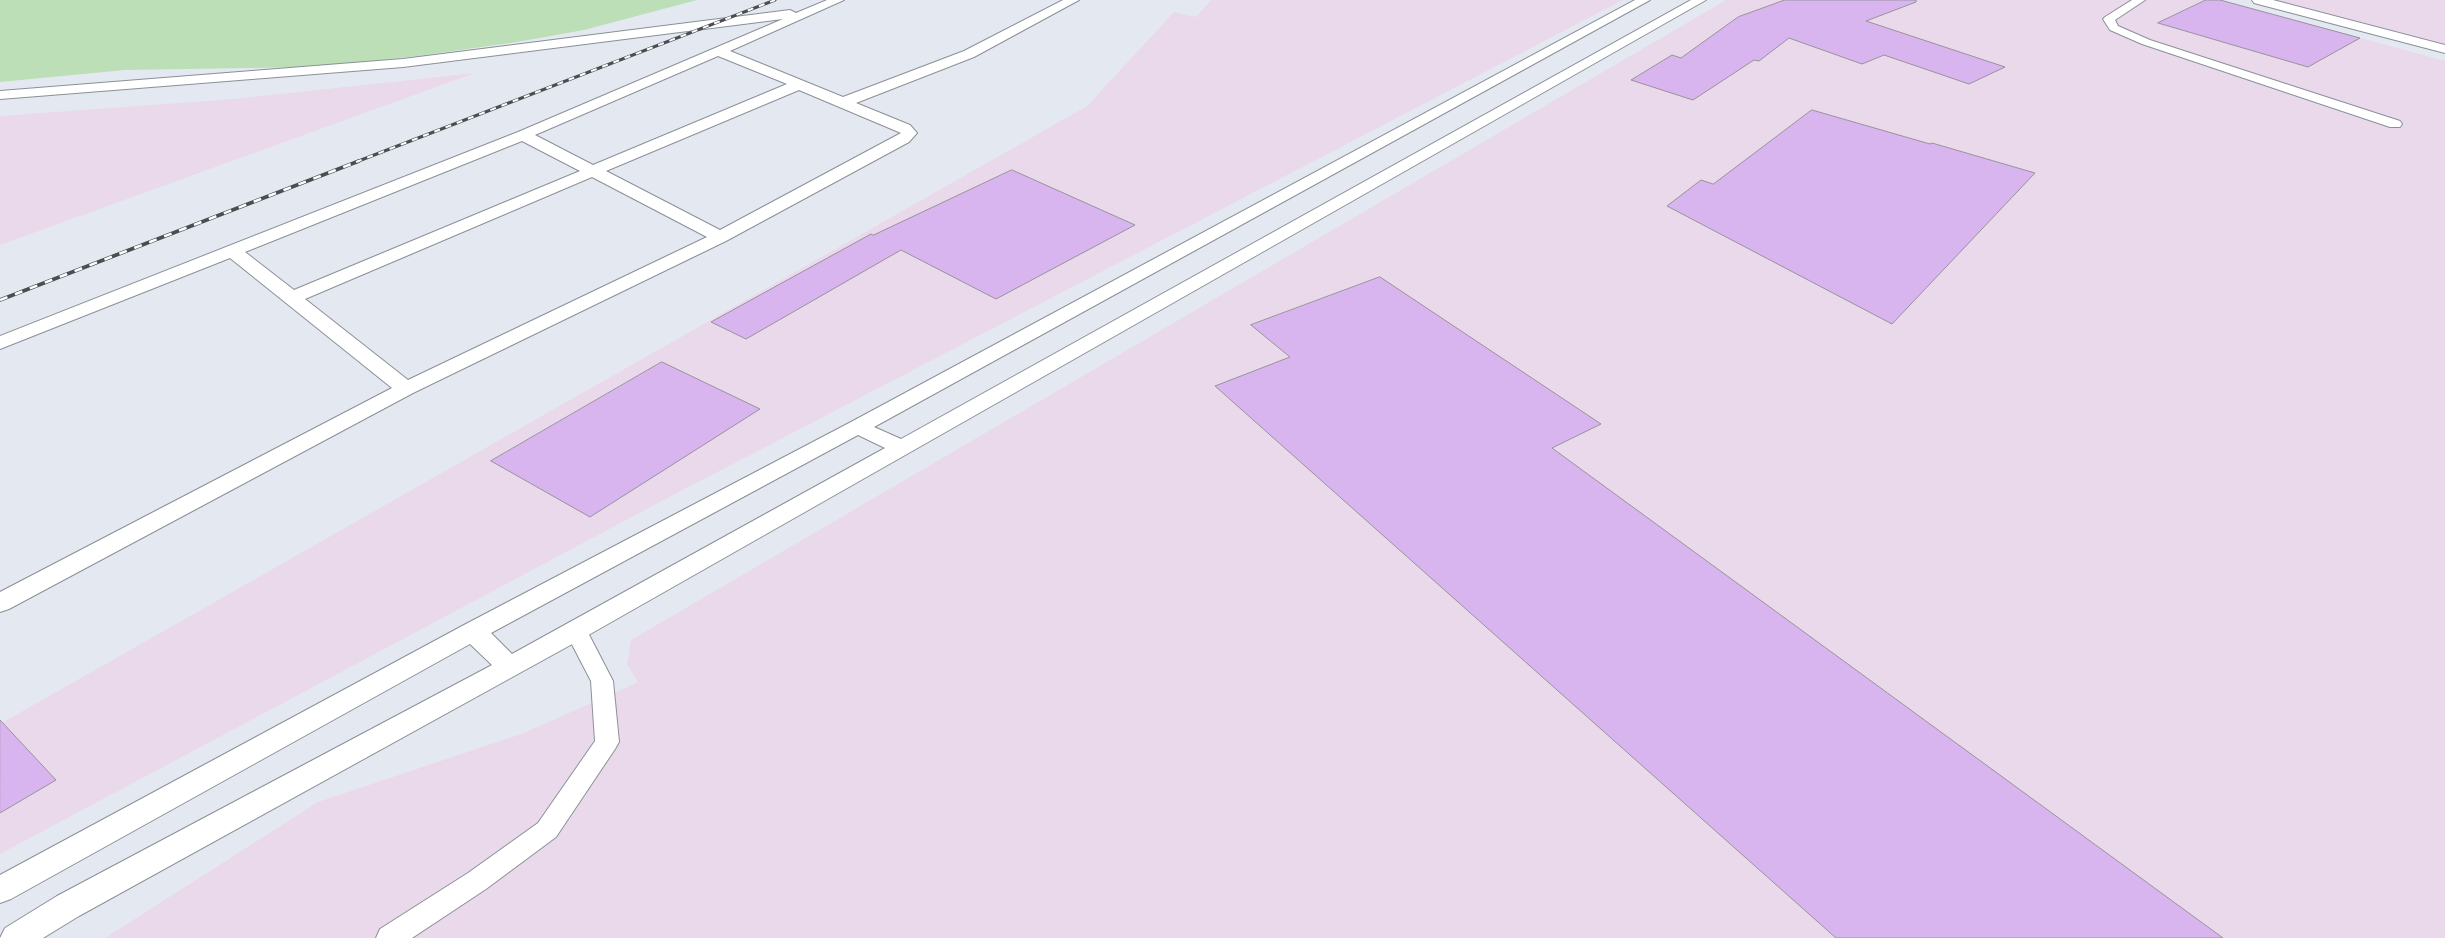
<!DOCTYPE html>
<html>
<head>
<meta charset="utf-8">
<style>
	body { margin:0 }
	canvas { display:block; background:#e4e9f1 }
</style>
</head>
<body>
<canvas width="2445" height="938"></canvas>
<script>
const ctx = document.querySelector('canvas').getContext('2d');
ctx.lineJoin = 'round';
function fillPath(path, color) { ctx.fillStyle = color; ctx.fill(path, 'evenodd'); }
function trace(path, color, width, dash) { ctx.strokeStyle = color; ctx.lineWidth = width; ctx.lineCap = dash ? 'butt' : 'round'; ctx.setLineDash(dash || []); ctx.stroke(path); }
fillPath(new Path2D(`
	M1211 0H1623L658 503 0 854V724L1087 106 1174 12 1196 17Z
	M1726 0H2222L2445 61V938H105L318 802 524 733 638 682 627 664 631 640Z
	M2263 0H2445V47Z
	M475 73 0 245V116L234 99Z`), '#e9d9eb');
fillPath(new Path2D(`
	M0 0H697L584 30 517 42 418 56 314 67 125 70 0 82Z`), '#bcdfb8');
const building = new Path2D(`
	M1785 0H1916V2L1866 21 2005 67 1969 84 1884 55 1862 64 1789 38 1759 61 1754 60 1693 100 1631 80 1672 55 1681 58 1738 17Z
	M2206 0H2220L2360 38 2308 67 2158 23Z
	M1812 110 1930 144 1932 143 2035 173 1892 324 1667 206 1701 180 1713 184Z
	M1012 170 1135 225 996 299 901 250 746 339 711 322 871 234 873 235Z
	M1380 277 1601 424 1552 448 2223 938H1836L1215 386 1290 357 1251 325Z
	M662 362 760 409 590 517 491 461Z
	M0 720 56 780 0 813Z`);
fillPath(building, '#d9b5f0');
trace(building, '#98939b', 1);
const lane = new Path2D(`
	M2132 0H2145L2115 20 2118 26 2150 40 2400 121 2402 124 2400 127H2390L2142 44 2110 30 2103 19 2105 17Z
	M576 623 584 625 613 681 619 742 615 749 556 837 486 889 412 938H376L380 929 468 873 538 823 595 741 591 681 565 631 568 625Z`);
const street = new Path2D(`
	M827 0H844L730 51 843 97 964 51 1063 0H1079L974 57 856 103 910 125 917 133 909 142 726 241 413 393 9 609 0 612V592L392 388 230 258 0 349V336L518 132 783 19 403 67 0 99V91L403 59 790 10 796 13ZM718 56 787 84 593 165 535 135ZM799 90 901 133 720 230 606 171ZM522 141 580 171 294 290 245 252ZM592 177 707 237 408 380 305 299Z
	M1635 0H1650L874 427 901 439 1691 0H1706L585 637 79 916 43 938H0L5 928 57 896 492 665 470 644 11 899 0 903V875L464 625 851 422ZM858 435 885 448 512 654 491 633Z
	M2252 0H2273L2445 45V53L2254 3Z`);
trace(lane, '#8b9097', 2);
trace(street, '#8b9097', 2);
fillPath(lane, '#fff');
fillPath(street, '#fff');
const railFar1 = new Path2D(`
	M356 162 775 0`);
const rail = new Path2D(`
	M0 300 359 161`);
trace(railFar1, '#4a4d51', 3);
trace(rail, '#4a4d51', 3.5);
trace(railFar1, '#fff', 2, [6]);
trace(rail, '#fff', 2.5, [8]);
</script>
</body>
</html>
